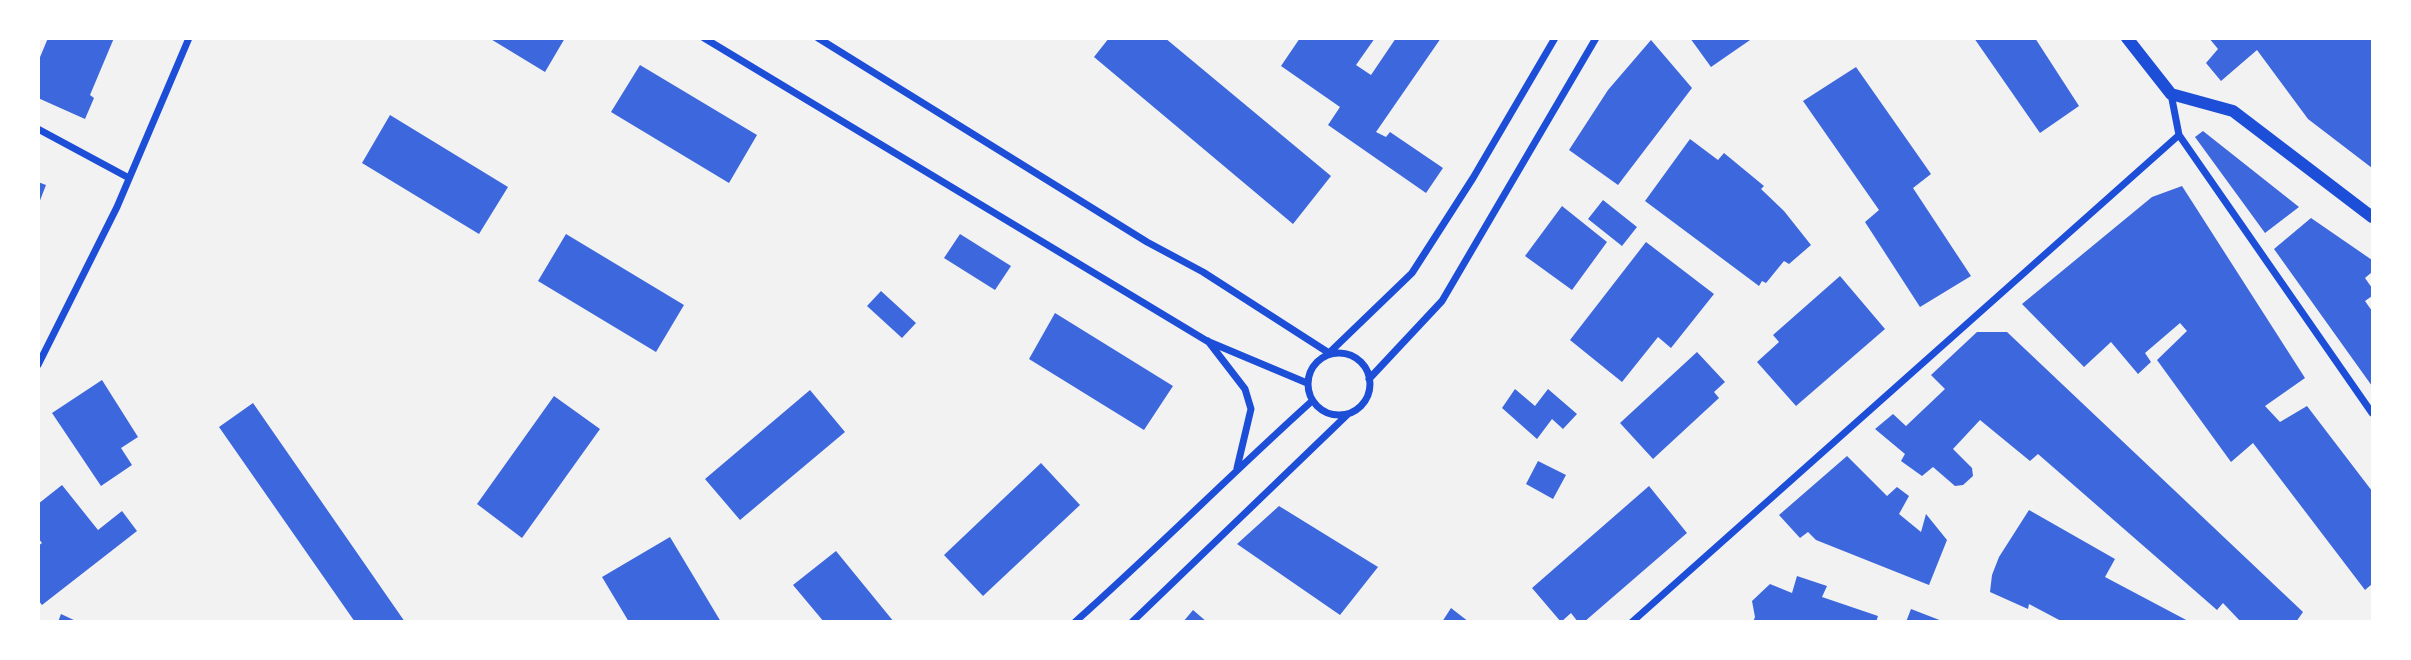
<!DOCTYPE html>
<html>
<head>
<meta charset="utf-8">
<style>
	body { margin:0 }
	#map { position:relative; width:2411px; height:660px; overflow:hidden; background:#f2f2f2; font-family:"Nunito Sans",sans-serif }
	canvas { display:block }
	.frame { position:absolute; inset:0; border:40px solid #fff; pointer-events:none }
</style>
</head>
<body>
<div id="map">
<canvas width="2411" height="660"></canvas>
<div class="frame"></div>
</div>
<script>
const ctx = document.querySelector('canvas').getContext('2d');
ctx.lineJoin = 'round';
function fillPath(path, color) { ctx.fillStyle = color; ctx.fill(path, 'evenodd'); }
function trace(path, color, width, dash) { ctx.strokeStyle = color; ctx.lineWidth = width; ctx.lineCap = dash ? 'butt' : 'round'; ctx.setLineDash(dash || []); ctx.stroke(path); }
fillPath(new Path2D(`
	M48 38H114L90 95 94 98 85 119 38 98V62Z
	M489 38H565L545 72Z
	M1109 38H1165L1331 176 1293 224 1094 57Z
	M1300 38H1375L1356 65 1371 75 1396 38H1441L1376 132 1386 137 1390 132 1443 168 1426 193 1328 125 1340 107 1281 66Z
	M1690 38H1753L1711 67Z
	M1974 38H2035L2079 106 2040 133Z
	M2209 38H2372V168L2308 119 2257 50 2221 81 2206 63 2218 49Z
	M1651 40 1692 88 1618 185 1569 150 1608 90Z
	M640 65 757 135 729 183 611 112Z
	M1856 67 1931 174 1913 188 1971 276 1920 307 1865 222 1879 210 1803 101Z
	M390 115 508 187 479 234 362 163Z
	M2203 131 2299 207 2265 233 2195 137Z
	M1690 139 1718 160 1724 153 1764 186 1761 189 1784 211 1811 245 1789 264 1784 261 1766 283 1762 281 1759 286 1645 201Z
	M38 182 46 185 39 203H38Z
	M2182 186 2305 378 2265 406 2280 422 2307 406 2372 491V584L2365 590 2253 443 2231 462 2157 360 2187 331 2180 323 2145 353 2151 362 2138 374 2111 342 2084 367 2022 304 2152 197Z
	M1603 200 1637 227 1622 246 1588 219Z
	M1562 206 1607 242 1572 290 1525 256Z
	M2311 218 2372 260V272L2365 278 2372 288V296L2365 301 2372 311V386L2274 249Z
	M566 234 684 305 656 352 538 281Z
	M960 234 1011 266 995 290 944 258Z
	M1646 242 1714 294 1671 348 1658 337 1622 382 1570 340Z
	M1840 276 1885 329 1796 406 1757 362 1779 342 1773 335Z
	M881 291 916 323 902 338 867 306Z
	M1055 313 1173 386 1144 430 1029 359Z
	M1977 332H2007L2303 612 2296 622H2241L2223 603 2217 610 2038 454 2030 461 1980 420 1953 449 1972 468 1973 476 1963 485 1955 486 1933 467 1922 476 1901 461 1905 454 1875 429 1893 414 1906 426 1945 389 1931 375Z
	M1697 352 1725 382 1714 392 1719 398 1653 459 1620 423Z
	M102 380 138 437 121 448 132 465 101 486 52 413Z
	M1515 389 1535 406 1548 389 1577 414 1563 429 1552 419 1537 439 1502 408Z
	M810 390 845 432 740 520 705 479Z
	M554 396 600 429 522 538 477 504Z
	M253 403 405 622H355L219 427Z
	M1847 456 1887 496 1897 487 1909 496 1899 514 1921 532 1926 514 1947 540 1929 585 1816 540 1808 532 1800 538 1779 515Z
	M1538 461 1566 475 1553 499 1526 484Z
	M1041 463 1080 505 983 596 944 555Z
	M62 485 98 530 122 511 137 531 42 605 38 600V546L42 543 38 538V504Z
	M1649 486 1687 533 1584 622H1578L1571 613 1561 622 1532 588Z
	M1279 506 1378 567 1340 615 1237 544Z
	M2029 510 2115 559 2105 577 2190 622H2063L2029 604 2028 609 1990 592 1992 575 1999 557Z
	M670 537 721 622H629L602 577Z
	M836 551 894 622H824L793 585Z
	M1797 576 1827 586 1822 597 1878 616 1876 622H1753L1755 617 1752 601 1770 584 1792 593Z
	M1451 608 1469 622H1442Z
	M1911 609 1942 621V622H1906Z
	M1193 610 1207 622H1183Z
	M61 614 78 622H58Z`), '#3d67dc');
trace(new Path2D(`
	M704 38 1207 341 1307 383
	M818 38 1147 242 1203 272 1329 353 1412 273 1473 178 1555 38
	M2171 94 2179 135 2372 413
	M38 129 129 178
	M1208 341 1245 389 1251 409 1237 468
	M1308 384a31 31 0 1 1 62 0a31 31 0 1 1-62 0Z
	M38 365 117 207 189 38
	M1369 379 1442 301 1596 38
	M1075 622C1156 550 1232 473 1312 401
	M1132 622 1348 414
	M1632 622 2179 135`), '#1d4ed8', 7);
trace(new Path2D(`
	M2127 38 2171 94 2233 111 2372 217`), '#1d4ed8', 12);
</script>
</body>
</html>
